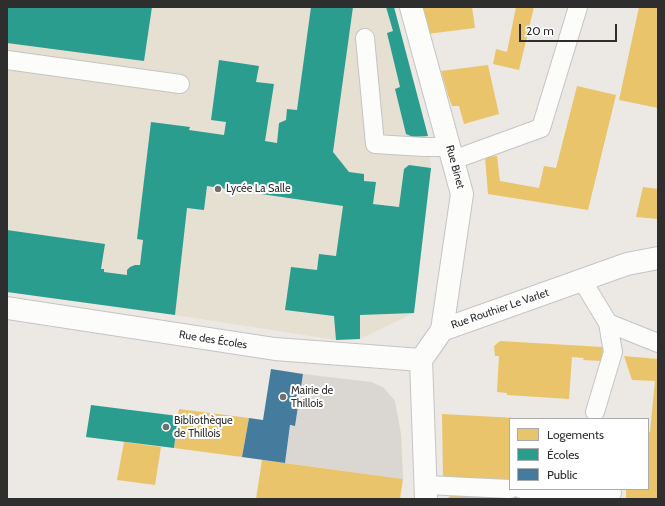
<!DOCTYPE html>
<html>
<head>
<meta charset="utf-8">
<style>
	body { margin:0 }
	#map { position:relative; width:665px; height:506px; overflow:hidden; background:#ece8e4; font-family:Cabin,sans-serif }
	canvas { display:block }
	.frame { position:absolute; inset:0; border:8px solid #2e2e2e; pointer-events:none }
	.legend { position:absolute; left:509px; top:418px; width:140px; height:72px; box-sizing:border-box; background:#fff; border:1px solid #ababab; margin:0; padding:5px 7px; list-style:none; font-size:12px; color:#2e2e2e }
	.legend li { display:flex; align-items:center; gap:8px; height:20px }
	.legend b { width:20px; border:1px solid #ababab }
	.scale { position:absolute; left:519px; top:24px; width:98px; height:18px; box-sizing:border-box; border:2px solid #2e2e2e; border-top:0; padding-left:5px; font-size:12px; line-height:14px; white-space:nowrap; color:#2e2e2e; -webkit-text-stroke:3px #fff; paint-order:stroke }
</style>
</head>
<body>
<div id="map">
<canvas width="665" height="506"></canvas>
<div class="frame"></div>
<ul class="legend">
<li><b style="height:11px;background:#e9c46a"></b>Logements</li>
<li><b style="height:11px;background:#2a9d8f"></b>Écoles</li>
<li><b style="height:11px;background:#457b9d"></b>Public</li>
</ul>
<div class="scale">20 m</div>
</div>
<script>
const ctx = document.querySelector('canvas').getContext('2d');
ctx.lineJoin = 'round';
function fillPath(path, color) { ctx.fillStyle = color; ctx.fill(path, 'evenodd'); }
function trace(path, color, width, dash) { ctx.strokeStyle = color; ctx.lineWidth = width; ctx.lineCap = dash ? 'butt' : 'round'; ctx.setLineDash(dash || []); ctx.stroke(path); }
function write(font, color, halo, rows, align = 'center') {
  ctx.font = font + ' Cabin,sans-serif'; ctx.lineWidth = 4; ctx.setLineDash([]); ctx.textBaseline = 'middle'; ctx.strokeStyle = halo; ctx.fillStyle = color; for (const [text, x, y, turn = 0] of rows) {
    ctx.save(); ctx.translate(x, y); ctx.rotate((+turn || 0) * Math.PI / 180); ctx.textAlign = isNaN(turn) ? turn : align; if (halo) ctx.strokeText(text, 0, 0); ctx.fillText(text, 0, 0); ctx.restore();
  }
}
fillPath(new Path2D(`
	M7 7H394L427 130 431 168 414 313 360 339 336 340 175 315 7 292Z`), '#e6e0d3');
fillPath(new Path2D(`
	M303 374 371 382 383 387 395 401 401 434 403 479 285 463 290 426H295Z`), '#dad6d2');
fillPath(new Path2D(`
	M423 7H472L475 28 427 34Z
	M516 7H534L519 70 493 64 496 49 507 52Z
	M639 7H658V108L619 100Z
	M488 65 499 114 464 124 459 106H452L448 95 441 71Z
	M577 86 616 95 588 210 488 194 485 157 497 156 500 181 539 188 544 166 556 168Z
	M643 187 658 189V219L636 217Z
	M500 341 603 347 602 361 583 360 584 358 572 357 569 399 507 395V393L497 392 499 356H495L494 346Z
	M624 356 658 359V499H626V489H648V432H650L655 381 632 380Z
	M179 409 249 418 242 457 174 448Z
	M442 414 515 418V419H510V480L443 478Z
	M124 442 161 447 155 485 117 480Z
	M262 460 403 479 400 499H256Z
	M453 494 536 498V499H446Z`), '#e9c46a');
fillPath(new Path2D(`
	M7 7H152L144 61 7 43Z
	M311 7H353L333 152 349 172 364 174V181L376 182 373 204 399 207 404 169 409 165 431 168 414 313 360 315V339L336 340 334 316 285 310 291 267 317 270 319 254 336 256 343 206 207 186 204 210 187 208 175 315 7 292V230L105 244 101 269H104V272L127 275V270L130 267 135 265H140L143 240 137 239 151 122 190 127 189 130 224 135 226 122 211 120 219 60 259 66 256 82 274 84 265 141 277 143 279 123 286 120 287 109 297 110Z
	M386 7H394L428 136 413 137 406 134 395 89 400 87 387 33 393 31Z
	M91 405 178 416 174 448 86 437Z`), '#2a9d8f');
fillPath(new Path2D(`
	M271 369 303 374 295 426 290 425 285 463 242 457 249 418 263 420Z`), '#457b9d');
const lane = new Path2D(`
	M365 38 375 144 424 147H449
	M7 60 180 84
	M453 160 541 128 578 7
	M582 280 608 323 613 352 595 412
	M608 323 658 343
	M426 485 510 489
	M521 489 612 493`);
const street = new Path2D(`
	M411 7 462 194 442 330
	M7 308 275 349 421 360`);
const secondary = new Path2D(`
	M426 499 421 360 442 330 627 264 658 258`);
trace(lane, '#c5c4c5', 20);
trace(street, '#c5c4c5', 24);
trace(secondary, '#c5c4c5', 24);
trace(lane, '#fcfcfb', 18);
trace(street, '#fcfcfb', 22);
trace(secondary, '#fcfcfb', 22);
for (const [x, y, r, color] of [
	[218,189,4,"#706f6e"],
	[283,397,4,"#706f6e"],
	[166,427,4,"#706f6e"]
]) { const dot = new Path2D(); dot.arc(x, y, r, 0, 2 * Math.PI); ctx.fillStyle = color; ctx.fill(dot); trace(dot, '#fff', 1.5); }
write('11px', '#2e2e2e', '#fff', [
	["Rue Binet",455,167,75],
	["Rue Routhier Le Varlet",500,309,-19],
	["Rue des Écoles",213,340,9]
]);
write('11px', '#2e2e2e', '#fff', [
	["Lycée La Salle",226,189],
	["Mairie de",291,391],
	["Thillois",291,404],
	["Bibliothèque",174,421],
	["de Thillois",174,434]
], 'left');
</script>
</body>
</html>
